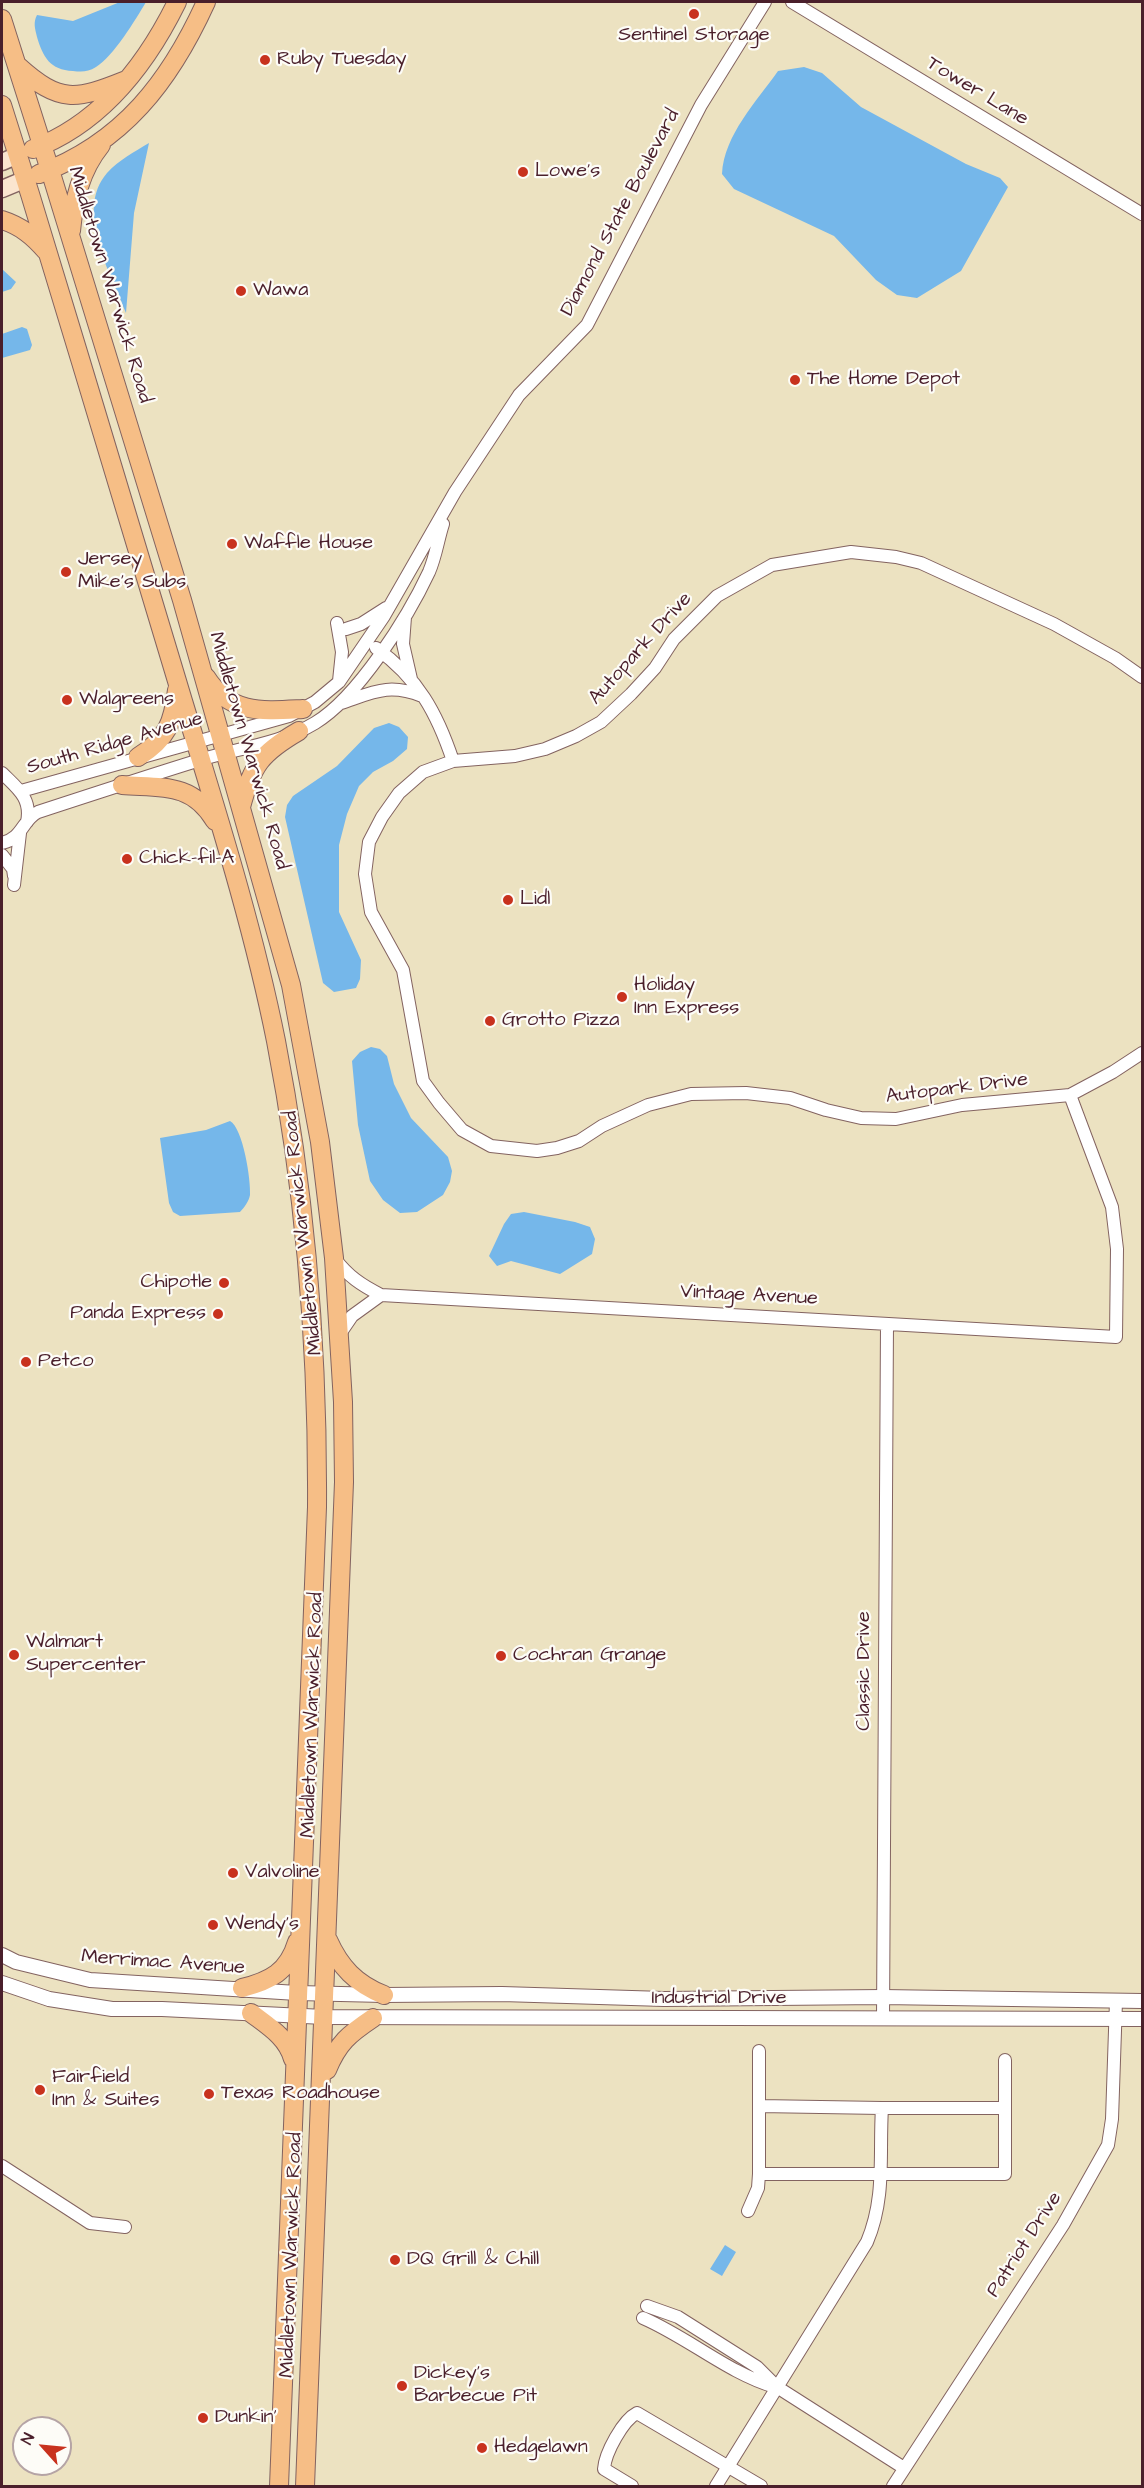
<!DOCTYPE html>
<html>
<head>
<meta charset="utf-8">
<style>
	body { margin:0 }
	#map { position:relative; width:1144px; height:2488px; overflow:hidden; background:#ece2c1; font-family:"Architects Daughter",sans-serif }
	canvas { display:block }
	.frame { position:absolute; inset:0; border:3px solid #4a1f2b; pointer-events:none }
	.north { position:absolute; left:12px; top:2416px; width:60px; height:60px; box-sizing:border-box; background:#fdfcf7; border:2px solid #b5a4a5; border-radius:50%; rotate:297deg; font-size:16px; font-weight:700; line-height:24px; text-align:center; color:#4a1f2b }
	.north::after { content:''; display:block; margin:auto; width:21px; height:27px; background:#c8321e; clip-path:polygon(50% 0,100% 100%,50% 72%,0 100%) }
</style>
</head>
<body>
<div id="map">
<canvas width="1144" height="2488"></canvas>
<div class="frame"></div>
<div class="north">N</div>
</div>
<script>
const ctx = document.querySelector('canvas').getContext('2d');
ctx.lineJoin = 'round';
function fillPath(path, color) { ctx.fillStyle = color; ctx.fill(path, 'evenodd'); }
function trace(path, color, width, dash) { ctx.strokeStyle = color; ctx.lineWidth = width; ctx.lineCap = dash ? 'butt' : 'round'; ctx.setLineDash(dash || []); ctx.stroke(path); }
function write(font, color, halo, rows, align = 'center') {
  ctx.font = font + ' "Architects Daughter",sans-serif'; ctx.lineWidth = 4.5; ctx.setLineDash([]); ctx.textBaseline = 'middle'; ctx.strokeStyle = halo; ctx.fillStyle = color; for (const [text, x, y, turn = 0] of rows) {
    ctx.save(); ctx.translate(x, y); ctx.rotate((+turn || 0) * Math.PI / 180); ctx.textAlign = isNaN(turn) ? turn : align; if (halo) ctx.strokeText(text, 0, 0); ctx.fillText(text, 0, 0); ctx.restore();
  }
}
fillPath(new Path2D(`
	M120 2H146C136 19 113 57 96 67 88 72 82 72 73 71 50 70 43 57 37 37 35 28 33 23 37 15L73 21Z
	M804 67 822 73 861 107 966 164 1000 178 1008 187 961 271 917 298 897 295 876 280 834 236 734 189 722 174C724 135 757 101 778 71Z
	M149 143 134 213 126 313C111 274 74 211 107 173 119 160 134 152 149 143Z
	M2 269 16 282 11 289 2 292Z
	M22 327 27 329 32 345 30 350 2 358V334Z
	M389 723 399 727 408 737 407 749 393 761 373 772 359 786 347 814 339 845V912L361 960 360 979 356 988 334 992 323 983 285 817 287 805 293 796 337 766 374 728Z
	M371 1047 380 1049 387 1056 394 1084 411 1118 448 1157 452 1171 450 1182 443 1195 417 1212 400 1213 383 1200 370 1181 358 1125 352 1061 360 1052Z
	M230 1121C243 1128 251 1180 250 1195 249 1201 244 1208 240 1212L180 1216 173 1212 169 1203 160 1138 206 1130Z
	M524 1212 575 1222 590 1227 595 1239 592 1254 560 1274 511 1261 497 1266 489 1256 504 1224 511 1214Z
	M725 2245 736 2252 722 2276 710 2269Z`), '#75b7ea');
const minor = new Path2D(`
	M792 2 1142 214
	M405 617 403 644 411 679
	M337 623 342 652 339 681
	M346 629 361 624 386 608
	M376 648C418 678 437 713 453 761
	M1142 677 1115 658 1054 624 921 563 896 557 851 552 772 565 717 596 674 639 655 668 631 694 601 722 576 736 545 749 515 756 453 761 423 772 399 793 382 817 369 842 365 874 371 912 403 970 423 1081 439 1103 462 1130 491 1146 537 1151 557 1148 579 1141 602 1126 648 1105 691 1094 746 1093 790 1098 826 1110 861 1118 896 1119 962 1105 1070 1095 1113 1072 1142 1053
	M341 703C374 692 389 683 422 696
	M2 773C17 788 32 798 27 822
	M21 791 289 716 315 702 339 682 384 616 455 492 519 395 587 325 701 105 765 2
	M2 843C23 838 22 820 38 812 93 794 148 776 203 759 240 748 282 743 315 723 358 697 408 617 429 572 436 556 438 539 443 524
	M2 855 13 869 14 876
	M14 885 20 833
	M335 1259C348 1276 361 1285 381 1295L1116 1337 1117 1249 1112 1207 1070 1095
	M339 1335 352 1316 381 1295
	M883 2018 887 1324
	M1005 2060V2108
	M759 2106V2051
	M2 2166 90 2223 125 2227
	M748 2211 758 2188 759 2174
	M647 2306 678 2317 757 2367 777 2387 904 2468
	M643 2318C689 2338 728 2373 775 2387
	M632 2486 604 2469C605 2453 623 2420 637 2413L761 2486
	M716 2486 867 2242C886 2197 879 2155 882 2108L759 2106V2174H1005V2108H882
	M893 2486 1063 2225 1108 2145 1112 2119 1116 2001`);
const tertiary = new Path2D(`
	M2 1955 16 1962 90 1980 297 1993 384 1995 502 1994 664 1999 883 1997 1142 2001
	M2 1983 49 1999 112 2009H162L324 2017 1142 2019`);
const secondary = new Path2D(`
	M2 162 18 155
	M2 189 26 179`);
const primary = new Path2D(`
	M2 19 50 170 182 600 291 985 320 1142 334 1258 343 1402 344 1482 305 2486
	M18 66C60 104 76 100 126 80
	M2 105 30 194C81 363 133 531 183 701 217 813 253 926 276 1041 306 1195 318 1351 317 1507L279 2486
	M33 149C102 123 146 65 177 2
	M39 174C123 143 170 81 206 2
	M2 220C21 226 33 236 46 251
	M71 231C74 200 80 171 101 145
	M206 677C230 715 264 711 303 709
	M138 757C167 739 173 723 177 690
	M122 785C161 788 192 782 215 821
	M241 807C252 765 261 753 299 731
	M328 1940C340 1967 356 1984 384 1995
	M242 1988C270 1981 288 1972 297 1942
	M251 2013C268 2026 287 2037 293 2059
	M327 2070C338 2043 349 2034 373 2018`);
trace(minor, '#836360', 14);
trace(tertiary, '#836360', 16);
trace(secondary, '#836360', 19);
trace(primary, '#836360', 20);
trace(minor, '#fff', 12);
trace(tertiary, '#fff', 14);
trace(secondary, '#fbe5cf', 16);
trace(primary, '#f6be86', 18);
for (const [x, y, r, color] of [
	[694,14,6,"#c8321e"],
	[265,60,6,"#c8321e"],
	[523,172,6,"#c8321e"],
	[241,291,6,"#c8321e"],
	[795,380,6,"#c8321e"],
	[232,544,6,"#c8321e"],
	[66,572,6,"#c8321e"],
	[67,700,6,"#c8321e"],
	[127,859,6,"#c8321e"],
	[508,900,6,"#c8321e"],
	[622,997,6,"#c8321e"],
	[490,1021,6,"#c8321e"],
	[224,1283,6,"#c8321e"],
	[218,1314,6,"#c8321e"],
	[26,1362,6,"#c8321e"],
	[14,1655,6,"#c8321e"],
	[501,1656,6,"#c8321e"],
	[233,1873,6,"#c8321e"],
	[213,1925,6,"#c8321e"],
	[40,2090,6,"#c8321e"],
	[209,2094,6,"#c8321e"],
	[395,2260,6,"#c8321e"],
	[402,2386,6,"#c8321e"],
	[203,2418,6,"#c8321e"],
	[482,2448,6,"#c8321e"]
]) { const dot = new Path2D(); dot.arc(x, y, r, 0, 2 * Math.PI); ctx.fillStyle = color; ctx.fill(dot); trace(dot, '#fdfcf7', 2); }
write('20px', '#4a1f2b', '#fdfcf7', [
	["Sentinel Storage",694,36,"center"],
	["Ruby Tuesday",277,60],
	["Lowe's",535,172],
	["Wawa",253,291],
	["The Home Depot",807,380],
	["Waffle House",244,544],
	["Jersey",78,560],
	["Mike's Subs",78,583],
	["Walgreens",79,700],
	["Chick-fil-A",139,859],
	["Lidl",520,900],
	["Holiday",634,986],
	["Inn Express",634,1009],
	["Grotto Pizza",502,1021],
	["Chipotle",212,1283,"right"],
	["Panda Express",206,1314,"right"],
	["Petco",38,1362],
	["Walmart",26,1643],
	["Supercenter",26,1666],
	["Cochran Grange",513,1656],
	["Valvoline",245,1873],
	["Wendy's",225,1925],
	["Fairfield",52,2078],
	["Inn & Suites",52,2101],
	["Texas Roadhouse",221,2094],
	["DQ Grill & Chill",407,2260],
	["Dickey's",414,2374],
	["Barbecue Pit",414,2397],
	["Dunkin'",215,2418],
	["Hedgelawn",494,2448]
], 'left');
write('20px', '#4a1f2b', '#fdfcf7', [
	["Tower Lane",977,92,31],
	["Diamond State Boulevard",621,213,-62],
	["Middletown Warwick Road",109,285,73],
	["Autopark Drive",641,649,-48],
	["South Ridge Avenue",115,744,-16],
	["Middletown Warwick Road",248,751,74],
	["Autopark Drive",957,1089,-7],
	["Middletown Warwick Road",304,1233,-96],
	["Vintage Avenue",749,1296,3],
	["Classic Drive",865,1671,-90],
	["Middletown Warwick Road",313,1715,-88],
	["Merrimac Avenue",163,1963,4],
	["Industrial Drive",719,1999],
	["Patriot Drive",1025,2245,-57],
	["Middletown Warwick Road",292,2255,-88]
]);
</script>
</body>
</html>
